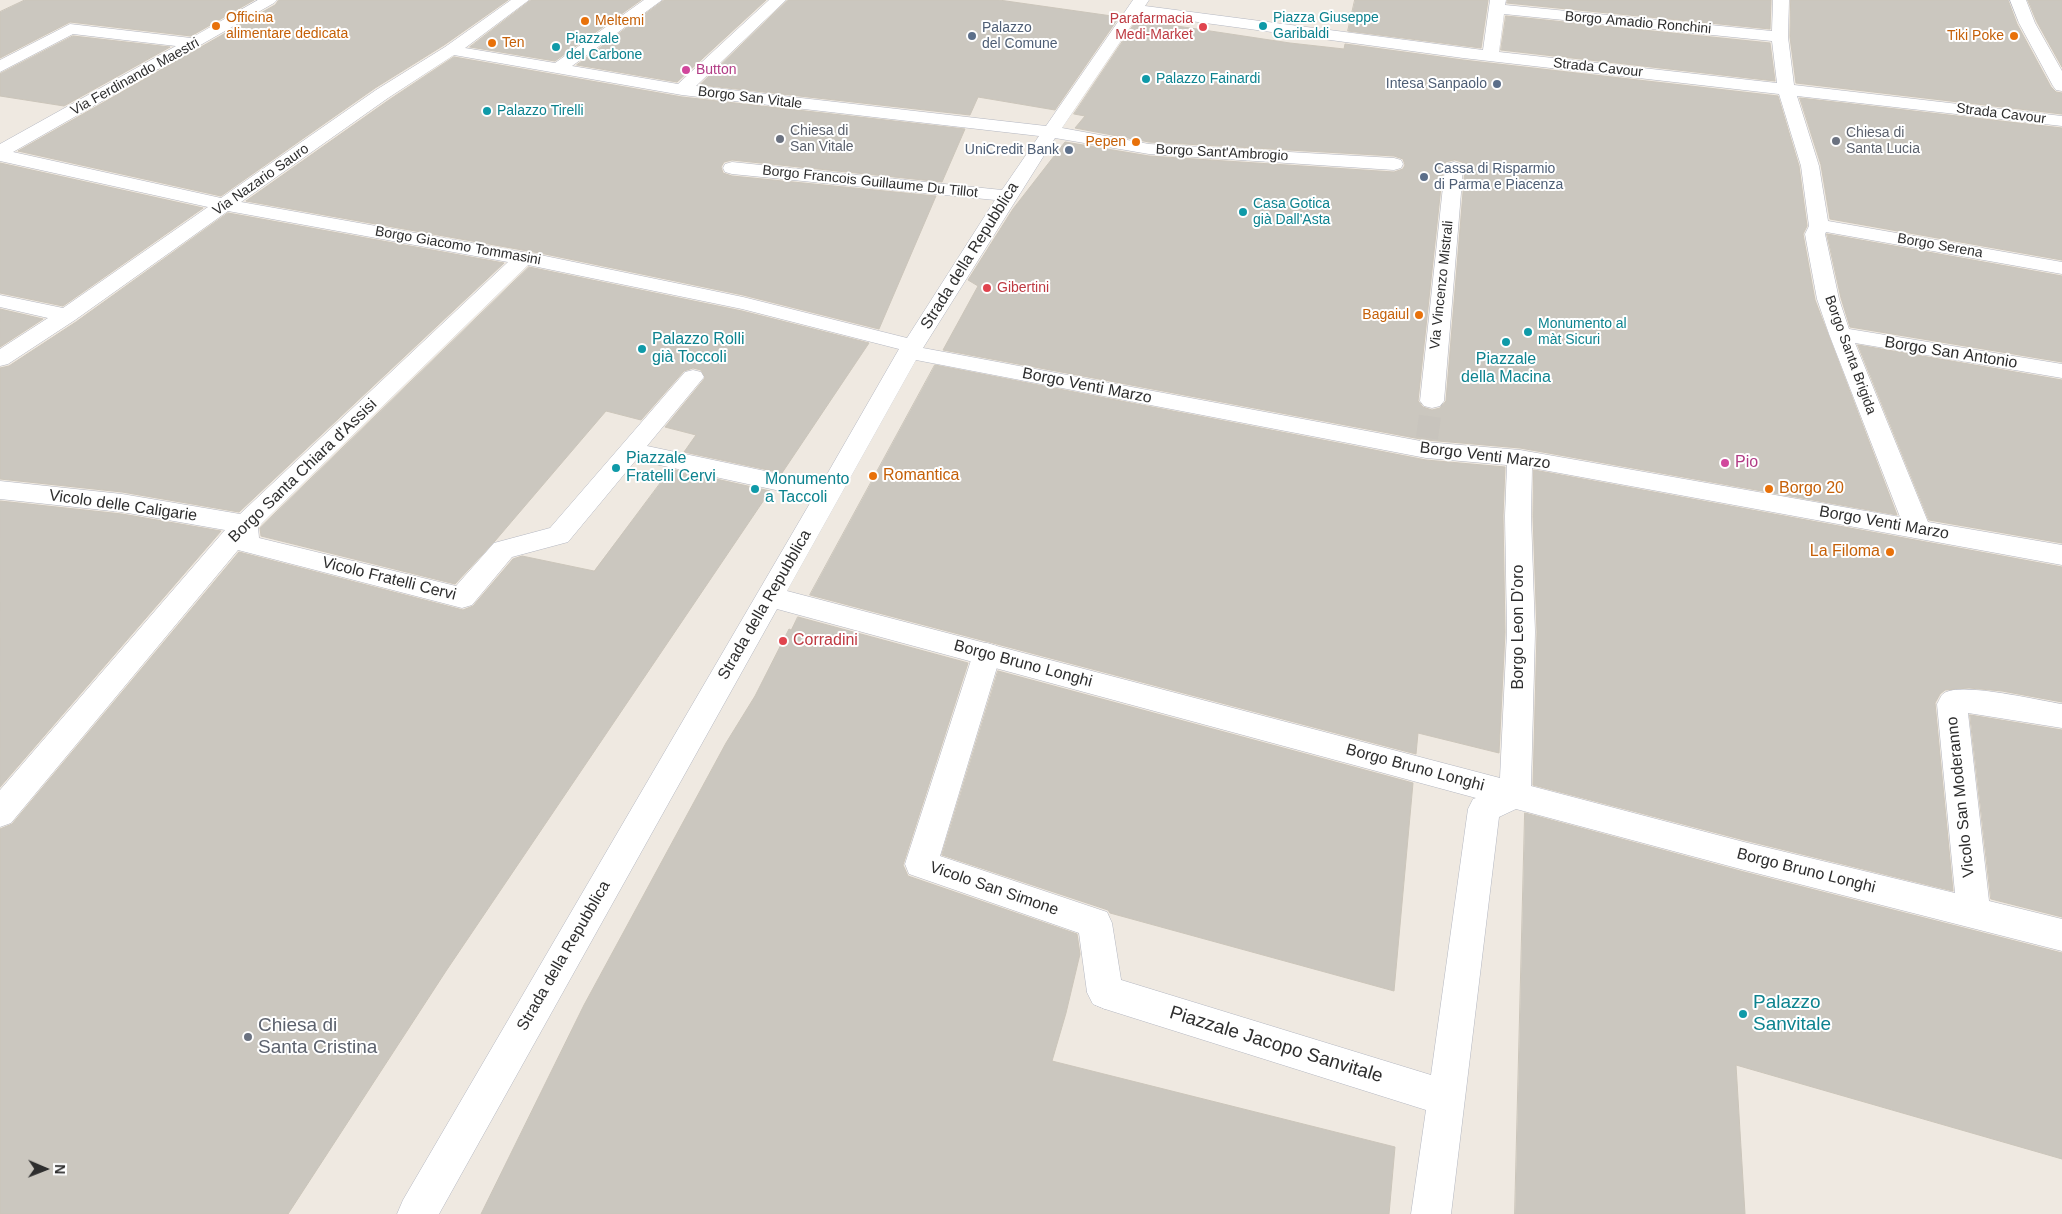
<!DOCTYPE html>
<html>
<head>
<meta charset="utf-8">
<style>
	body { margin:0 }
	#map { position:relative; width:2062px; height:1214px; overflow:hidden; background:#efe9e1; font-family:Helvetica,sans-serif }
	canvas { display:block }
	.north { position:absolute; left:20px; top:1144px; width:50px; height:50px; -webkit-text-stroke:4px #fff; paint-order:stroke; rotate:91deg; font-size:14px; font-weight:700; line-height:20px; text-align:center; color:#2e2e2e }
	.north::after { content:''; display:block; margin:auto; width:18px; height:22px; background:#2e2e2e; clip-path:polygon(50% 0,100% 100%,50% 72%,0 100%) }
</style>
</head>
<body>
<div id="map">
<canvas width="2062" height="1214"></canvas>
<div class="north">N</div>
</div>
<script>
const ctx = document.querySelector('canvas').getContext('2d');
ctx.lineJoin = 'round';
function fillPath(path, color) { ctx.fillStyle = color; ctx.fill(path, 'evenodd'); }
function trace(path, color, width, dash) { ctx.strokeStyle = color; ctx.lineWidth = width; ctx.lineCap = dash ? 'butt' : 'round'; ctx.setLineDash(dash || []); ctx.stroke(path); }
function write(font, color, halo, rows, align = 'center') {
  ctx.font = font + ' Helvetica,sans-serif'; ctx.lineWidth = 4; ctx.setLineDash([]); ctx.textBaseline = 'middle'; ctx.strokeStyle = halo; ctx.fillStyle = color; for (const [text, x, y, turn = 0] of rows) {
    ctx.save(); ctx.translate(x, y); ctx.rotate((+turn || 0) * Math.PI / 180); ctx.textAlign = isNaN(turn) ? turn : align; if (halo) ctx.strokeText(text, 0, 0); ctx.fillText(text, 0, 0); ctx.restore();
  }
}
const building = new Path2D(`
	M25 0H254L191 36 70 22 0 58V12Z
	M279 0H508L444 45 375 88 221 196 18 151 275 5Z
	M531 0H641L555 61 470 47Z
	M664 0H766L677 82 577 65Z
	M788 0H999L1119 17 1055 110 978 97 970 115 700 85Z
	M1355 0H1488L1481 48 1348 31Z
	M1508 0H1771L1770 29 1507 3Z
	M1791 0H2008L2017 24 2051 87 2056 92 2062 93V114L1796 83 1790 37Z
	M2028 0H2062V67L2037 22Z
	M1506 16 1770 43 1775 81 1501 50Z
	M1137 20 1290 43 1344 49 1345 44 1463 60 1778 96 1799 166 1807 226 1803 234 1815 300 1897 515 1520 448 1426 440 943 350 978 286 968 280 1013 209 1065 142 1149 156 1394 172 1403 169 1405 165 1403 159 1394 156 1149 142 1075 128 1085 116 1074 114ZM1455 160 1462 162 1465 168 1446 401 1440 408 1432 410 1423 407 1418 401 1443 168 1446 162Z
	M73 36 170 47 64 106 0 96V74Z
	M454 57 682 97 965 129 942 182 732 160 724 162 721 167 723 173 732 176 936 196 879 329 743 295 545 254 246 201 389 100Z
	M1800 98 2062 128V260L1830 219 1821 165Z
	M0 163 203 208 63 306 0 293Z
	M228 213 504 263 239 512 122 492 0 479V368L9 366 76 322Z
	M1827 234 2062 276V362L1850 327 1841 298Z
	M529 267 742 311 869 343 782 473 684 452 696 435 665 427 705 378 701 370 693 368 684 371 641 420 606 411 495 541 455 584 261 536 260 528Z
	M0 309 43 319 0 347Z
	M1858 345 2062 380V543L1929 520Z
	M935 365 1426 460 1505 467 1503 516 1505 632 1499 753 1418 733 1416 754 810 595Z
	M671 469 770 491 446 971 288 1214H0V829L12 824 239 552 463 610 473 606 513 559 522 556 594 571Z
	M1534 470 2062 567V702L2002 691 1969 688 1945 690 1940 694 1935 703 1953 891 1744 840 1533 785 1537 632 1533 516Z
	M0 501 122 514 221 531 0 787Z
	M798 617 968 663 903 865 908 876 1077 934 1080 954 1066 1013 1052 1061 1395 1147 1389 1214H481L584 1005 726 743 755 696 789 629 791 630Z
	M998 671 1413 783 1394 991 1110 913 1108 910 942 855Z
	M1970 715 2062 730V917L1991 899Z
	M1525 813 1744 872 2062 953V1159L1736 1065 1745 1214H1515Z`);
fillPath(building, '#cbc7bf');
trace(building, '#cbc5ba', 1);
trace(new Path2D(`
	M1427 438 1432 401`), '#c8c4bd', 22, [22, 11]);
const lane = new Path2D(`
	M987 643 997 646 1001 654 940 856 1107 912 1112 923 1123 992 1117 1004 1105 1009 1093 1004 1087 992 1079 933 909 874 905 864 973 654 977 646Z`);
const street = new Path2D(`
	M258 0H277L274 3 13 152 221 198 376 90 445 47 511 0H529L465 48 555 63 644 0H662L572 66 678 84 769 0H786L696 86 1046 126 1133 0H1149L1145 6 1483 50 1490 0H1506L1505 5 1772 31 1773 0H1789L1788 37 1794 85 2062 116V126L1797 96 1819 166 1828 221 2062 262V274L1826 232 1825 234 1839 299 1849 329 2062 364V378L1855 343 1928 522 2062 545V565L1532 468 1531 516 1535 632 1531 786 1744 842 1955 893 1937 704C1940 699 1941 694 1946 692 1966 683 2037 700 2062 704V728L1968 713 1989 901 2062 919V951L1744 870 1516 809 1499 817 1451 1214H1411L1426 1110 1105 1009 1093 1004 1087 992 1093 980 1105 975 1431 1075 1468 809 1473 799 1476 798 777 609 439 1214H397L403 1200 813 498 636 460 568 542 512 557 472 605 462 608 238 550 11 823 0 827V790L225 530 122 512 0 499V481L122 494 240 514 508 262 228 211 75 320 8 364 0 366V349L48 318 0 307V295L63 308 208 207 0 161V144L176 46 73 34 0 72V60L70 24 191 38ZM1139 14 1463 58 1779 94 1801 166 1809 226 1805 234 1817 299 1829 334 1900 517 1520 450 1426 442 923 348 1055 138 1149 154 1394 170 1401 168 1403 164 1401 160 1394 158 1149 144 1062 128ZM1504 14 1772 41 1777 83 1499 52ZM454 55 682 95 1039 136 1002 190 732 162 725 164 723 168 725 172 732 174 995 200 907 338 743 297 545 256 241 202 388 98ZM528 265 742 309 899 349 822 483 647 446 704 377 701 372 693 370 685 372 550 528 494 543 456 586 259 538 258 527ZM916 360 1426 458 1507 465 1505 516 1507 632 1500 778 787 591Z
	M2010 0H2026L2035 23 2062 71V91L2056 90 2053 86 2019 23Z
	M1454 162 1461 164 1463 168 1444 401 1440 406 1432 408 1424 406 1420 401 1445 168 1447 164Z`);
trace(lane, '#b4b7c1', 1);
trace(street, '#b4b7c1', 1);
fillPath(lane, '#fff');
fillPath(street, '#fff');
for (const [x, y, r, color] of [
	[585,21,5,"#e8710a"],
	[216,26,5,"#e8710a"],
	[1263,26,5,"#0f9aa8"],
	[1203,27,5,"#e0444e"],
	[972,36,5,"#5c6f8a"],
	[2014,36,5,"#e8710a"],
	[492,43,5,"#e8710a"],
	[556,47,5,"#0f9aa8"],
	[686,70,5,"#d1479c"],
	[1146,79,5,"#0f9aa8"],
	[1497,84,5,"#5c6f8a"],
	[487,111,5,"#0f9aa8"],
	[780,139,5,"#6b7280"],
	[1836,141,5,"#6b7280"],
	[1136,142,5,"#e8710a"],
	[1069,150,5,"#5c6f8a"],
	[1424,177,5,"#5c6f8a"],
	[1243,212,5,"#0f9aa8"],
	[987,288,5,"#e0444e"],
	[1419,315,5,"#e8710a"],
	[1528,332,5,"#0f9aa8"],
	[1506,342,5,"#0f9aa8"],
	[642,349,5,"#0f9aa8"],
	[1725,463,5,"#d1479c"],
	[616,468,5,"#0f9aa8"],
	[873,476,5,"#e8710a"],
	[755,489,5,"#0f9aa8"],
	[1769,489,5,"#e8710a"],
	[1890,552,5,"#e8710a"],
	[783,641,5,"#e0444e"],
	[1743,1014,5,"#0f9aa8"],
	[248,1037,5,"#6b7280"]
]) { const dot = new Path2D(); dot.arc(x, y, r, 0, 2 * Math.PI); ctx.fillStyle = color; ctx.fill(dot); trace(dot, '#fff', 2); }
write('14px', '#c56008', '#fff', [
	["Officina",226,18],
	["alimentare dedicata",226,34],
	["Meltemi",595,21],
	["Tiki Poke",2004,36,"right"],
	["Ten",502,43],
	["Pepen",1126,142,"right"],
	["Bagaiul",1409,315,"right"]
], 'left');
write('14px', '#0d838f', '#fff', [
	["Piazza Giuseppe",1273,18],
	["Garibaldi",1273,34],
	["Piazzale",566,39],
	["del Carbone",566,55],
	["Palazzo Fainardi",1156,79],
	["Palazzo Tirelli",497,111],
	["Casa Gotica",1253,204],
	["già Dall'Asta",1253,220],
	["Monumento al",1538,324],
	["màt Sicuri",1538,340]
], 'left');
write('14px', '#be3a42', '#fff', [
	["Parafarmacia",1193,19],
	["Medi-Market",1193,35],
	["Gibertini",997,288,"left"]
], 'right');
write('14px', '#2e2e2e', '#fff', [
	["Borgo Amadio Ronchini",1638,23,5],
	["Strada Cavour",1598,68,6],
	["Via Ferdinando Maestri",135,77,-29],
	["Borgo San Vitale",750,98,7],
	["Strada Cavour",2001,114,7],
	["Borgo Sant'Ambrogio",1222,153,3],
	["Via Nazario Sauro",261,180,-35],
	["Borgo Francois Guillaume Du Tillot",870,182,6],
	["Borgo Giacomo Tommasini",458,246,10],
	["Borgo Serena",1940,246,10],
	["Via Vincenzo Mistrali",1442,285,-84],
	["Borgo Santa Brigida",1850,355,70]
]);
write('14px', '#4e5e75', '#fff', [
	["Palazzo",982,28],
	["del Comune",982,44],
	["Intesa Sanpaolo",1487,84,"right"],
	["UniCredit Bank",1059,150,"right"],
	["Cassa di Risparmio",1434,169],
	["di Parma e Piacenza",1434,185]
], 'left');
write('14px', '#b23c85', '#fff', [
	["Button",696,70]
], 'left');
write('14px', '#5b616d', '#fff', [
	["Chiesa di",790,131],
	["San Vitale",790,147],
	["Chiesa di",1846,133],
	["Santa Lucia",1846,149]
], 'left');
write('16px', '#2e2e2e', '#fff', [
	["Strada della Repubblica",970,256,-58],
	["Borgo San Antonio",1951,353,9],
	["Borgo Venti Marzo",1087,386,11],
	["Borgo Venti Marzo",1485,456,7],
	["Borgo Santa Chiara d'Assisi",303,471,-44],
	["Vicolo delle Caligarie",123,506,8],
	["Borgo Venti Marzo",1884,523,10],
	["Vicolo Fratelli Cervi",389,579,14],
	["Strada della Repubblica",765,605,-60],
	["Borgo Leon D'oro",1519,627,-90],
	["Borgo Bruno Longhi",1023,664,15],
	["Borgo Bruno Longhi",1415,768,15],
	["Vicolo San Moderanno",1961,797,-96],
	["Borgo Bruno Longhi",1806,871,14],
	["Vicolo San Simone",994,889,19],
	["Strada della Repubblica",564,956,-60]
]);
write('16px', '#0d838f', '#fff', [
	["Palazzo Rolli",652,340],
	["già Toccoli",652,358],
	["Piazzale",1506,360,"center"],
	["della Macina",1506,378,"center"],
	["Piazzale",626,459],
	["Fratelli Cervi",626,477],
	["Monumento",765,480],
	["a Taccoli",765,498]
], 'left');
write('16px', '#b23c85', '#fff', [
	["Pio",1735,463]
], 'left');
write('16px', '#c56008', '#fff', [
	["Romantica",883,476],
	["Borgo 20",1779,489],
	["La Filoma",1880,552,"right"]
], 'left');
write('16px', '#be3a42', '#fff', [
	["Corradini",793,641]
], 'left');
write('19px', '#0d838f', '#fff', [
	["Palazzo",1753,1003],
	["Sanvitale",1753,1025]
], 'left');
write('19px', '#5b616d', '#fff', [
	["Chiesa di",258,1026],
	["Santa Cristina",258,1048]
], 'left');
write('19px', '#2e2e2e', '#fff', [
	["Piazzale Jacopo Sanvitale",1276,1045,17]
]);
</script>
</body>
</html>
